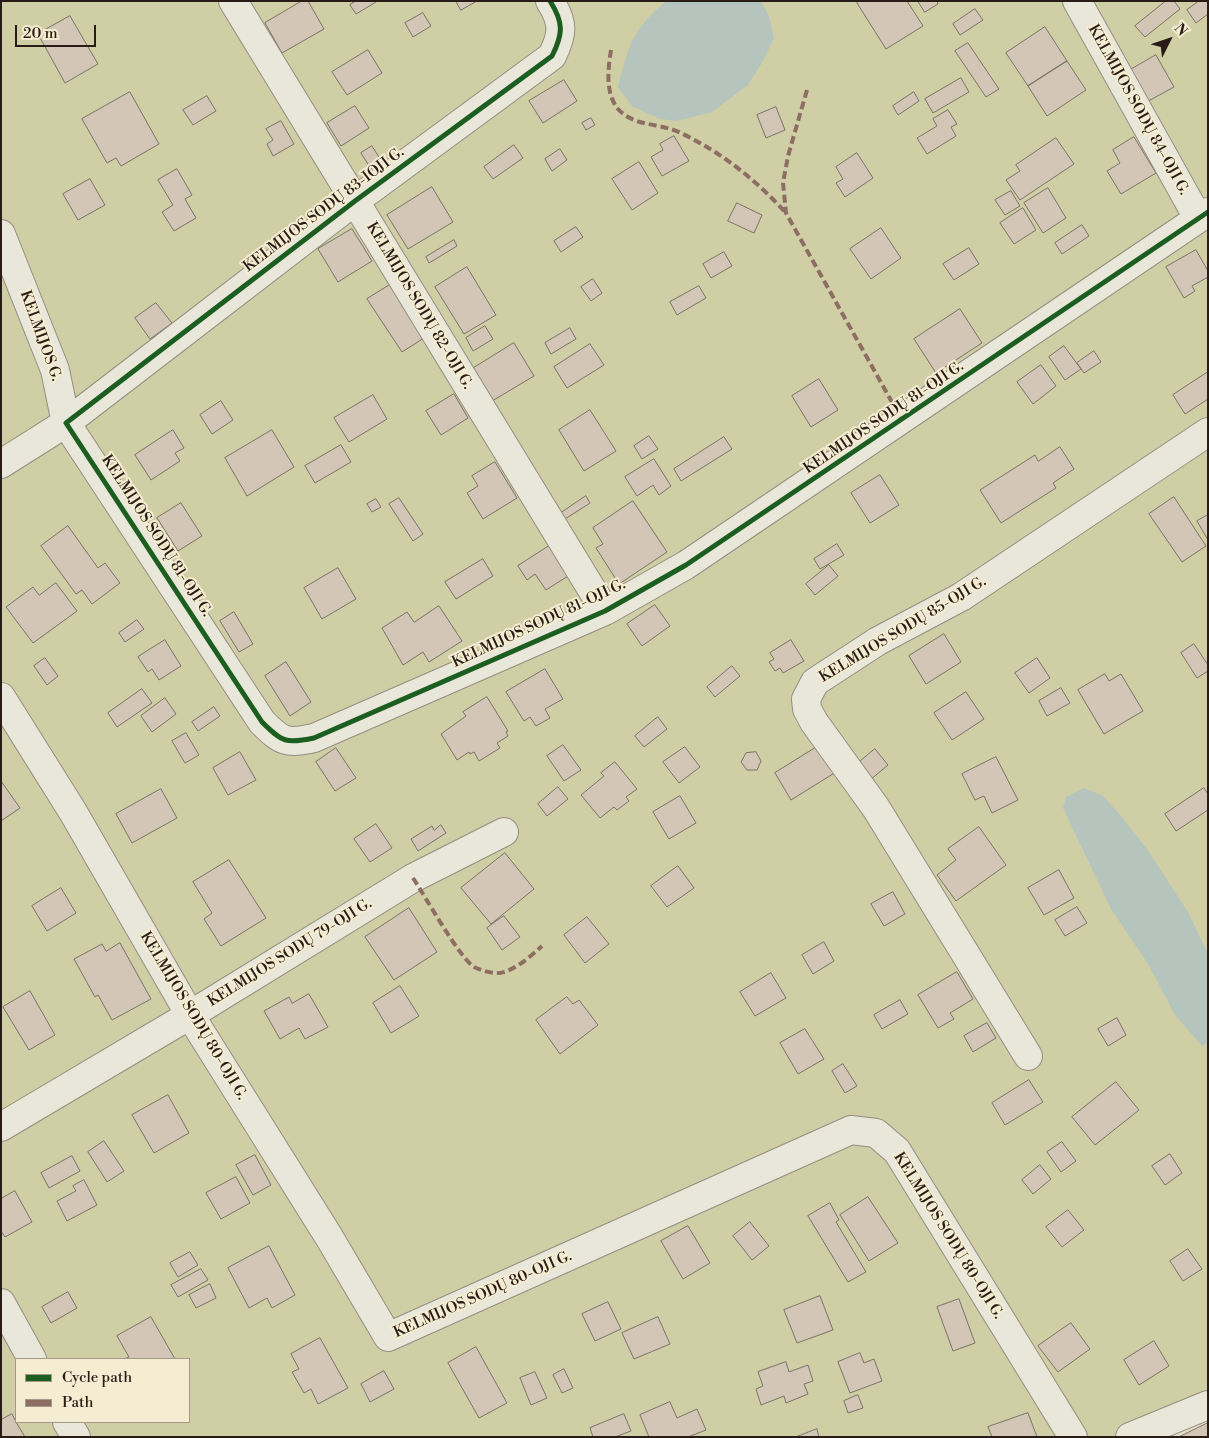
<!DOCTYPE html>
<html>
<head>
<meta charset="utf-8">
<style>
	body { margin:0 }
	#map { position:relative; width:1209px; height:1438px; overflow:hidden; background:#e3ddc6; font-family:"Libre Bodoni",serif }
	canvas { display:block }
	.frame { position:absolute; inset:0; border:2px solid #291b15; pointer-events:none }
	.legend { position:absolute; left:15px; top:1358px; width:175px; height:65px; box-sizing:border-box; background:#f5edd2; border:1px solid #a39986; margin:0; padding:6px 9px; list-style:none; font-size:15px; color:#291b15 }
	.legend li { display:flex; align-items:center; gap:10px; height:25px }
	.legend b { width:25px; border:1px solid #a39986 }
	.north { position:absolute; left:1144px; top:15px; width:50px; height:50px; -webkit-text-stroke:4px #f5edd2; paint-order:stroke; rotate:49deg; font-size:14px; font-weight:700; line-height:20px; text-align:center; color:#291b15 }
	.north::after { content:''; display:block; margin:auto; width:18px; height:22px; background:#291b15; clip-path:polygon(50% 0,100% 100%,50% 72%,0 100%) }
	.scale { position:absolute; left:15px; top:25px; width:81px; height:22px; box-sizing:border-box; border:2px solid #291b15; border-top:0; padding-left:6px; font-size:15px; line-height:18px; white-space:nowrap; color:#291b15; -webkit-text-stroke:4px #f5edd2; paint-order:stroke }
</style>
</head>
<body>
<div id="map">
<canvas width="1209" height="1438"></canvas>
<div class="frame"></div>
<ul class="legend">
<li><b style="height:6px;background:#1b5e20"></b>Cycle path</li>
<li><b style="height:6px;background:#8d6e63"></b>Path</li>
</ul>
<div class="north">N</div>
<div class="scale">20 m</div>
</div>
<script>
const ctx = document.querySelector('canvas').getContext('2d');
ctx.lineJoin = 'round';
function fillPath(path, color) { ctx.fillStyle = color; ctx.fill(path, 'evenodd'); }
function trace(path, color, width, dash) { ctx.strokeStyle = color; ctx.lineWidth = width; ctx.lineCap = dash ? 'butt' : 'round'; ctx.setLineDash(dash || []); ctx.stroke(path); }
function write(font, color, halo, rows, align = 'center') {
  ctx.font = font + ' "Libre Bodoni",serif'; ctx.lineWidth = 4; ctx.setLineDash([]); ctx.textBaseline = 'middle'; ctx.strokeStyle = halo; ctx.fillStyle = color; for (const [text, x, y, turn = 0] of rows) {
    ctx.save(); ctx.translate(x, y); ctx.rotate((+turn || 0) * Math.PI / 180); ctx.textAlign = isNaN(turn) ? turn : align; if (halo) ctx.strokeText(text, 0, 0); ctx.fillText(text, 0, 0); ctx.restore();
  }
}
fillPath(new Path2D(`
	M1 1H1208V1414L1151 1437H1ZM16 1359H189V1422H16Z`), '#d0cea5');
fillPath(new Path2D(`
	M667 1H761L769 16 774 38 763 61 748 85 712 112 677 121 660 119 632 106 618 87C628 47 633 27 667 1Z
	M1084 788 1103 796 1121 816 1147 849 1188 912 1208 954V1042L1202 1046 1175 1015 1148 964 1111 909 1063 808 1066 797Z`), '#b5c5be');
const building = new Path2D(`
	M302 1H308L324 29 282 53 265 23Z
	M356 1H376V2L356 14 350 5Z
	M456 1H477L461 10Z
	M859 1H907L923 26 886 49 857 3Z
	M918 1H937L938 4 925 12Z
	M1166 1H1174L1180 9 1145 37 1135 26Z
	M1199 1H1208V14L1196 23 1187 10Z
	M975 9 983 20 960 35 953 24Z
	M423 13 431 26 413 37 405 23Z
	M70 16 98 64 65 83 38 34Z
	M1045 27 1067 61 1028 86 1006 53Z
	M968 43 999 89 986 97 955 51Z
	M368 50 382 73 347 95 332 72Z
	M1156 55 1174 87 1143 104 1125 73Z
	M1067 61 1086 90 1047 116 1028 86Z
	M961 78 969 92 933 113 925 99Z
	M564 80 577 101 543 123 529 101Z
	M130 92 159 144 121 166 116 158 107 163 82 119Z
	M914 92 919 101 898 115 893 106Z
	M207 96 216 111 193 125 183 110Z
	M355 106 369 128 341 146 327 123Z
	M776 107 785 130 766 138 757 115Z
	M948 110 957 124 951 127 956 136 927 154 917 138 937 126 933 119Z
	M591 118 595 125 586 130 582 123Z
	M281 121 294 144 273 156 267 144 273 140 266 129Z
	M674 136 689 161 662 176 651 157 663 150 660 144Z
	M1134 137 1156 173 1121 194 1107 171 1120 163 1113 150Z
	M1056 138 1074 164 1020 200 1006 180 1020 171 1016 165Z
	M514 145 523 158 493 179 484 167Z
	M372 146 382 162 371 169 361 153Z
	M560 149 567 160 552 171 545 159Z
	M857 153 873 178 845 197 836 183 843 179 836 167Z
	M639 162 658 193 632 210 612 179Z
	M177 169 192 195 185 199 196 218 174 231 162 212 173 205 158 180Z
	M90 179 105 205 78 220 63 194Z
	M432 187 453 222 408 249 387 215Z
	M1048 188 1066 218 1043 233 1024 203Z
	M1011 191 1020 206 1005 215 995 200Z
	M737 203 762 215 754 233 728 221Z
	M1023 208 1036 230 1014 244 1000 223Z
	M1082 225 1089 236 1062 254 1055 243Z
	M576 227 583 237 561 252 554 241Z
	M881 228 901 258 871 279 850 249Z
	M352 229 372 261 338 282 318 249Z
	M454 240 457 246 429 263 426 257Z
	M969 248 979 264 954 280 943 264Z
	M1196 250 1208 271V277L1192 286 1195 291 1184 298 1166 267Z
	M724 252 732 266 711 278 703 264Z
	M467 267 496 315 464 334 435 287Z
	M593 279 602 293 591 301 581 287Z
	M393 283 427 336 402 352 367 299Z
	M699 286 706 298 677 315 670 302Z
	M156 303 172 323 150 339 135 318Z
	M960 309 982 343 936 373 914 339Z
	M485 326 493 339 473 351 466 338Z
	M570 328 576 339 551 354 545 343Z
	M514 343 534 376 492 401 472 369Z
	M590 344 604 365 567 388 554 367Z
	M1064 346 1081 369 1065 380 1049 357Z
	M1094 351 1101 362 1084 373 1077 363Z
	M1041 365 1056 386 1033 404 1017 382Z
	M1208 372V399L1185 414 1173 395Z
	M819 379 838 410 811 427 792 396Z
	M454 394 468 418 441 435 426 411Z
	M373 395 387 419 349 442 334 418Z
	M221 401 233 420 212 434 200 415Z
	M590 410 616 451 584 471 559 430Z
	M173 430 184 448 175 453 180 461 151 480 135 455Z
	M272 430 294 467 247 496 225 458Z
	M649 436 658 449 642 459 634 446Z
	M724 437 732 449 681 481 674 469Z
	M341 445 351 462 315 483 305 466Z
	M1060 447 1074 469 1053 483 1056 488 1001 523 980 490 1035 455 1038 461Z
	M654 459 671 486 659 495 653 485 637 496 625 477Z
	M495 462 517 498 483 519 467 493 478 486 472 476Z
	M880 475 899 505 870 523 851 493Z
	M586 496 590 503 562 521 558 515Z
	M1174 497 1206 546 1182 562 1149 514Z
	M399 498 423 534 413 541 389 504Z
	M376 499 381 507 372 512 367 504Z
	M633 501 667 552 619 584 596 548 603 544 593 528Z
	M181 503 202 536 178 551 157 518Z
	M1208 515V540L1197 521Z
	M68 526 98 568 105 563 120 583 92 604 82 590 76 594 41 546Z
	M837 544 844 555 820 569 814 559Z
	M549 546 568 576 546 590 535 574 527 580 518 566Z
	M483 559 493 576 456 599 445 582Z
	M829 565 838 576 815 595 806 584Z
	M338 568 356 599 322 619 304 588Z
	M56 583 77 611 33 643 6 607 33 587 39 595Z
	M655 605 670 626 642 646 627 624Z
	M439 606 462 641 429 662 423 652 403 665 382 628 407 612 414 622Z
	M234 612 253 644 239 652 220 621Z
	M137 620 144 629 125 642 119 633Z
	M944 634 961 662 926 684 909 656Z
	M165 640 181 666 159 680 152 669 148 672 138 657Z
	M791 640 804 661 783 673 780 668 775 671 769 662 774 659 770 653Z
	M1194 644 1208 665V671L1197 678 1181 653Z
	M45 658 58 676 47 685 34 666Z
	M1037 658 1050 678 1029 693 1015 673Z
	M286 662 311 702 290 716 265 676Z
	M732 666 740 676 715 697 707 687Z
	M545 669 563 699 545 709 550 718 536 726 530 717 524 721 506 692Z
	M1105 674 1109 681 1121 674 1143 711 1104 734 1078 690Z
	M1061 688 1070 703 1047 716 1039 701Z
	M142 689 152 703 117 727 108 713Z
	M966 692 984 719 952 740 934 713Z
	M487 697 508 731 506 732 508 736 497 743 500 748 479 761 474 752 470 754 469 752 457 760 441 734 466 716 463 712Z
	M165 698 176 714 152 732 141 716Z
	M214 707 220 716 198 731 192 722Z
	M658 717 667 729 644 747 635 736Z
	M186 733 199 755 185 763 172 741Z
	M563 745 581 770 564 781 547 756Z
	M820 745 836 772 791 800 775 773Z
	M685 747 700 767 679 783 663 762Z
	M336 748 356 778 335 791 316 762Z
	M875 749 888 765 870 780 857 764Z
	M240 752 256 780 228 795 213 768Z
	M756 752 761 761 757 770H747L741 762 746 753Z
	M996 757 1018 800 992 813 984 796 975 800 962 774Z
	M615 762 637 789 626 797 629 801 617 810 614 807 600 818 581 795 604 776 601 773Z
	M1 781 20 808 1 821Z
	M558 787 568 799 547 816 538 804Z
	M1204 788 1208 794V810L1176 831 1165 814Z
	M161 789 177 818 132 843 116 814Z
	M680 796 696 823 669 839 653 812Z
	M376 824 392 848 370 862 354 839Z
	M441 825 446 833 418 851 411 839 432 826 434 830Z
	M979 827 1006 865 956 901 937 875 956 860 948 849Z
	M505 853 534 889 491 924 461 888Z
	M229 860 266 918 221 946 204 919 212 913 193 882Z
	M678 866 694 888 667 907 651 886Z
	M1059 870 1074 898 1044 915 1028 888Z
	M61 888 76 913 47 931 32 906Z
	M893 892 905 914 884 926 871 904Z
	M1077 907 1087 923 1065 936 1055 920Z
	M409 908 437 952 394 980 365 937Z
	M504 916 520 937 502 950 487 928Z
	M587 917 609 944 585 963 564 935Z
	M824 942 834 961 813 974 802 955Z
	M120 943 151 999 112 1020 98 995 95 997 74 959 102 944 106 951Z
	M957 972 973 999 950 1013 954 1019 938 1028 918 995Z
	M771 973 786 998 755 1016 740 992Z
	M400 986 419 1016 391 1033 373 1003Z
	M30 991 55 1035 29 1050 3 1007Z
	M309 994 328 1027 305 1039 299 1028 280 1039 264 1011 289 997 292 1003Z
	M567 997 573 1004 579 1000 598 1025 560 1054 536 1020Z
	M900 1000 908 1014 882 1029 874 1015Z
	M1117 1018 1126 1035 1108 1046 1098 1029Z
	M987 1023 996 1038 973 1052 964 1036Z
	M805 1029 824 1059 798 1074 780 1043Z
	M843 1064 857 1086 845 1093 832 1071Z
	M1029 1080 1043 1102 1005 1125 992 1103Z
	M1116 1082 1139 1110 1095 1145 1072 1117Z
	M168 1095 189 1133 154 1153 132 1115Z
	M104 1141 124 1171 107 1182 88 1152Z
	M1062 1142 1076 1161 1061 1172 1047 1152Z
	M1170 1154 1182 1173 1165 1185 1152 1166Z
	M255 1155 271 1185 253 1195 236 1165Z
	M72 1156 80 1171 49 1188 41 1173Z
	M1040 1165 1051 1179 1033 1194 1022 1180Z
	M236 1177 250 1203 221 1219 206 1193Z
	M84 1180 97 1205 67 1221 57 1201 76 1191 73 1186Z
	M15 1191 32 1222 5 1237 1 1231V1199Z
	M868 1197 898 1243 869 1261 840 1215Z
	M830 1203 839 1220 836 1222 866 1272 848 1282 808 1216Z
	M1068 1210 1084 1230 1062 1247 1046 1227Z
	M750 1222 769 1246 752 1260 733 1236Z
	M688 1226 710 1263 683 1279 661 1241Z
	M269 1246 295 1295 272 1308 267 1298 249 1308 228 1268Z
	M1188 1249 1202 1269 1183 1281 1170 1261Z
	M190 1252 198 1265 178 1277 170 1263Z
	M201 1269 208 1280 178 1297 171 1285Z
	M210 1284 216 1298 196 1308 189 1295Z
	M68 1292 77 1308 51 1323 42 1307Z
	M820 1296 833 1330 797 1343 784 1310Z
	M959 1299 975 1343 953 1351 937 1307Z
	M608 1302 621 1329 595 1341 582 1314Z
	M151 1317 175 1359H124L129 1357 117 1336Z
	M658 1317 670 1344 634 1359 622 1333Z
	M1071 1323 1090 1349 1058 1372 1038 1346Z
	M320 1338 348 1388 318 1404 311 1389 304 1393 292 1372 299 1369 291 1354Z
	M1154 1341 1169 1366 1139 1385 1124 1360Z
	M476 1347 507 1403 479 1418 448 1363Z
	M860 1353 864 1363 874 1359 882 1381 850 1393 838 1362Z
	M786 1362 789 1372 808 1365 813 1381 804 1384 808 1394 786 1403 784 1396 761 1405 756 1389 763 1386 758 1372Z
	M564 1369 573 1388 562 1393 553 1375Z
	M384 1371 394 1389 370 1402 361 1384Z
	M535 1372 547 1398 531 1405 520 1378Z
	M858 1395 863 1408 848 1413 844 1401Z
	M670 1402 677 1418 697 1409 706 1430 688 1437H649L640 1415Z
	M1028 1413 1037 1437H992L988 1427Z
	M12 1414 16 1422 25 1437H1V1420Z
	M624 1414 631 1431 615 1437H593L590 1428Z
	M1208 1423V1437H1179Z
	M817 1429 819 1437H796Z`);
fillPath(building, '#d3c6b6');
trace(building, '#797468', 1);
const street = new Path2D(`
	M233 1 605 611
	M550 1C564 23 563 34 552 56L355 201 66 423 262 722C282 742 286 744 314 738L605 611 686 565 1208 212
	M1077 1 1198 218
	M1 234 55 370 66 423 1 464
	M1 697 73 812 190 1015 329 1237 388 1337 851 1130 876 1133 897 1151 1073 1437
	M1028 1056 876 808 814 722 807 709 806 699 815 682 878 641 961 597 1208 432
	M1 1127 190 1015 413 878 504 832
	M1 1303 32 1359
	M67 1422 76 1437
	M1130 1437 1208 1405`);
trace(street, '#938e80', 30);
trace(street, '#e9e6da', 28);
trace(new Path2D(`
	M611 50C608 69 605 93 618 109 634 127 661 123 681 133 722 153 755 179 786 213
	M807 90 788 156 783 183 786 213 902 420
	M413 878C425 896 459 957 474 967 482 971 496 975 504 972 519 967 531 956 542 946`), '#8d6e63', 4, [8, 4]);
trace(new Path2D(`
	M550 1C564 23 563 34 552 56L355 201 66 423 262 722C282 742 286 744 314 738L605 611 686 565 1208 212`), '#1b5e20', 5);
write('15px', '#291b15', '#f5edd2', [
	["KELMIJOS SODŲ 84-OJI G.",1138,110,61],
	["KELMIJOS SODŲ 83-IOJI G.",324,210,-37],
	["KELMIJOS SODŲ 82-OJI G.",419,306,59],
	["KELMIJOS G.",40,336,70],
	["KELMIJOS SODŲ 81-OJI G.",884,418,-34],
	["KELMIJOS SODŲ 81-OJI G.",156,536,57],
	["KELMIJOS SODŲ 81-OJI G.",539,624,-25],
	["KELMIJOS SODŲ 85-OJI G.",903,630,-31],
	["KELMIJOS SODŲ 79-OJI G.",290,953,-32],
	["KELMIJOS SODŲ 80-OJI G.",193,1016,59],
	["KELMIJOS SODŲ 80-OJI G.",948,1236,58],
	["KELMIJOS SODŲ 80-OJI G.",483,1295,-24]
]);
</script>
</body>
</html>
